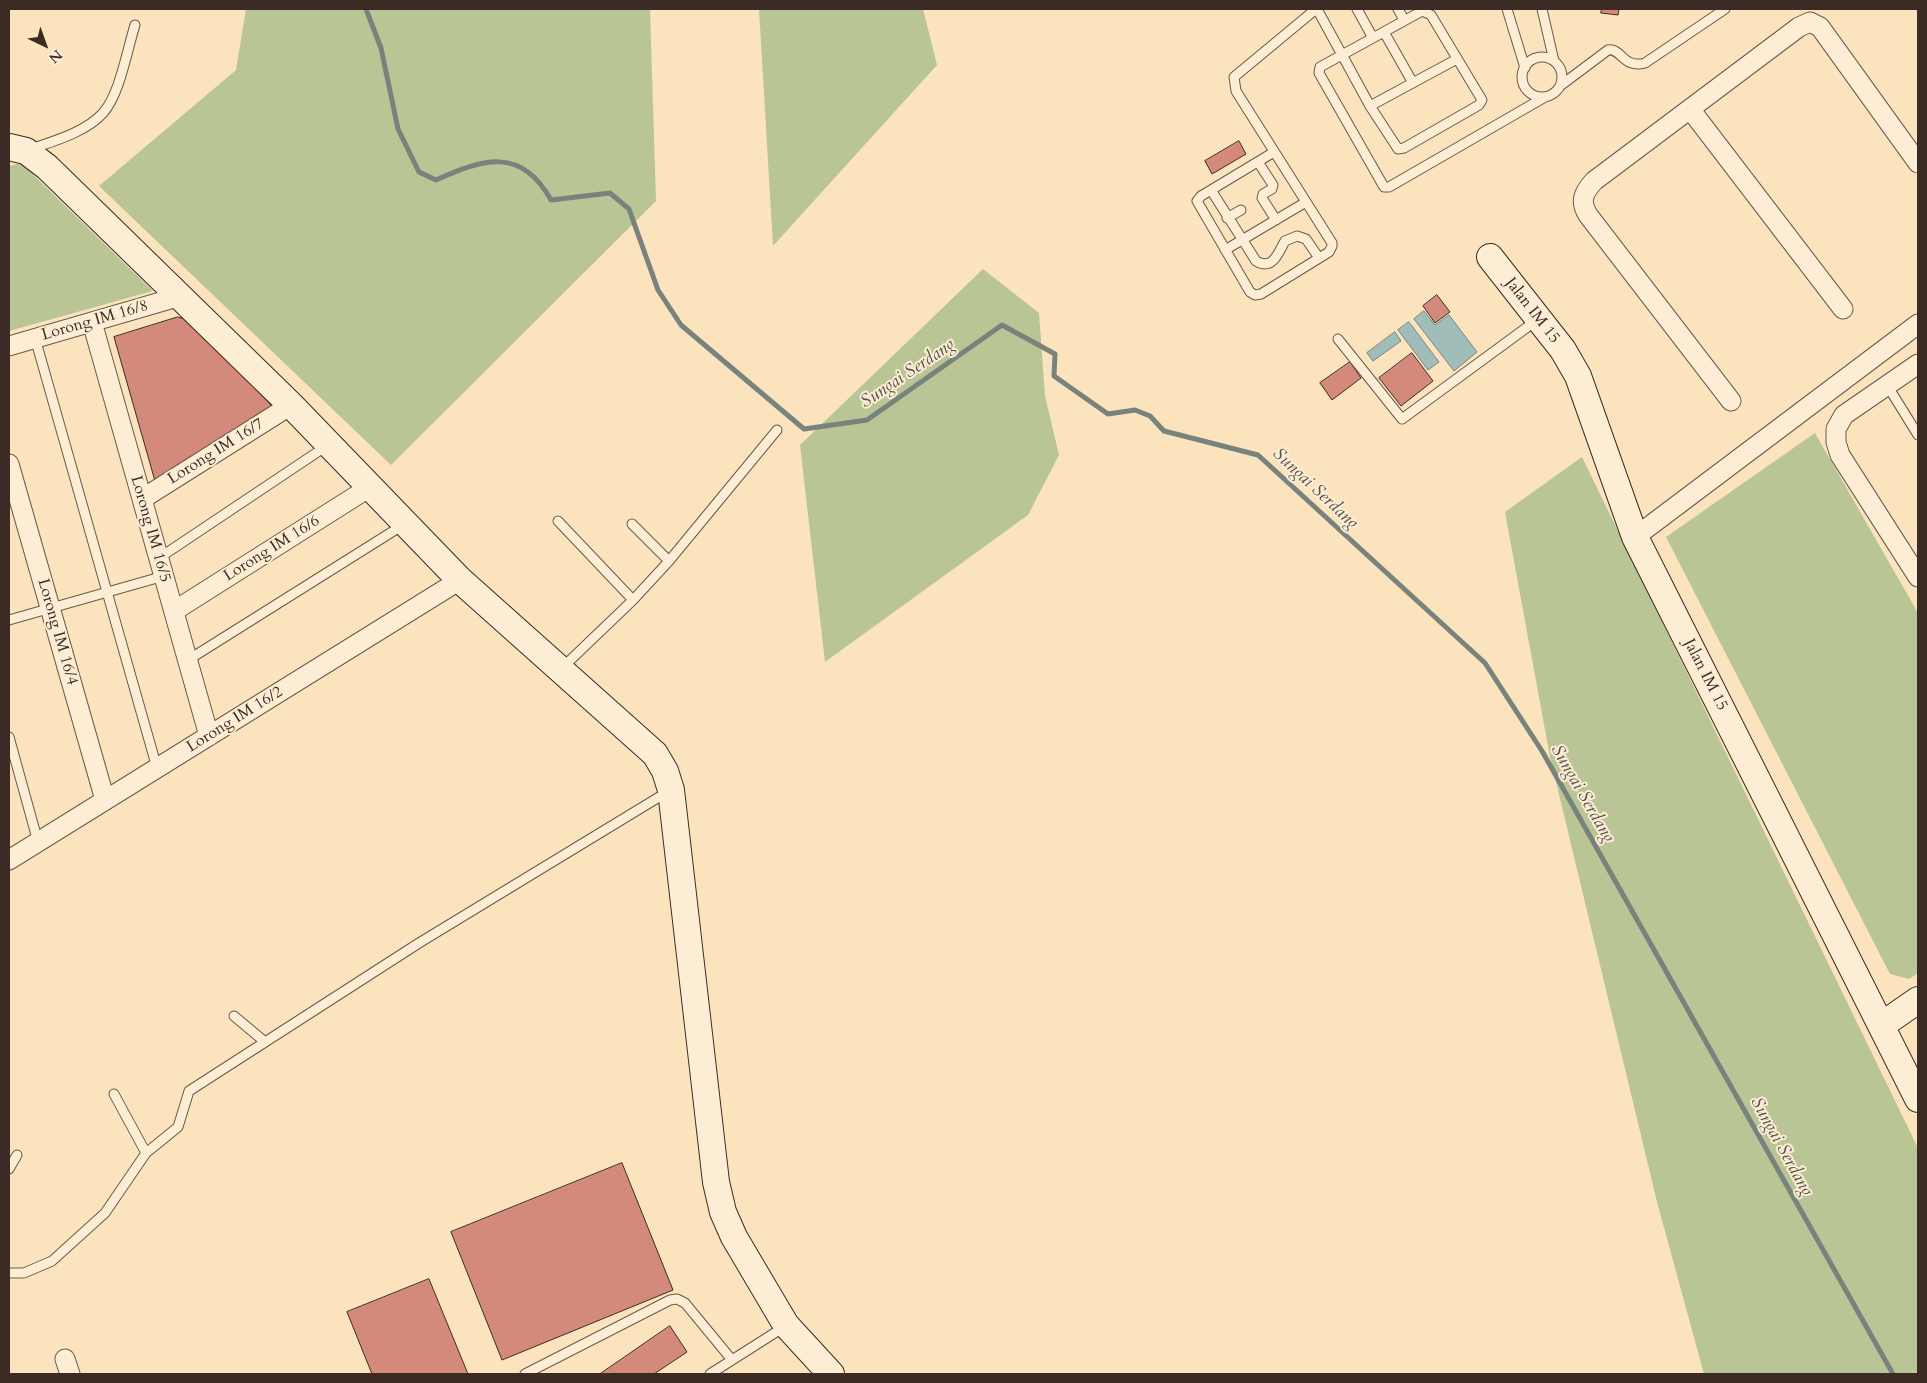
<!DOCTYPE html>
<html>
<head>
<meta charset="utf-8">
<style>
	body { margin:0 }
	#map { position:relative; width:1927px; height:1383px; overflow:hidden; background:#fbe4bd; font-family:Cardo,serif }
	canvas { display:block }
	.frame { position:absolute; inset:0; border:10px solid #3b2b24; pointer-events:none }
	.north { position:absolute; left:20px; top:20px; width:50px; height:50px; -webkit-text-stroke:4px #fcedd4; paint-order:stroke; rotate:138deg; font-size:14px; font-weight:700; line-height:20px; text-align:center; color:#3b2b24 }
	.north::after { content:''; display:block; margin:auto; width:18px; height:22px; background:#3b2b24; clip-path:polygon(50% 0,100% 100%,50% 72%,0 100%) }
</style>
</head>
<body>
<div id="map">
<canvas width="1927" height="1383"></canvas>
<div class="frame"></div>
<div class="north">N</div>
</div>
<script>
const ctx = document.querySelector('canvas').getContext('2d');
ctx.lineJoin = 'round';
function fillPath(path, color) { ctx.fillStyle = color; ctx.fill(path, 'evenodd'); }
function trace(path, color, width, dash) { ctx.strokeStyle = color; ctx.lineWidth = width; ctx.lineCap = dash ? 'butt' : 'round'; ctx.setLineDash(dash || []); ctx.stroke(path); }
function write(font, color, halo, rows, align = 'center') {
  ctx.font = font + ' Cardo,serif'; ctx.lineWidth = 4; ctx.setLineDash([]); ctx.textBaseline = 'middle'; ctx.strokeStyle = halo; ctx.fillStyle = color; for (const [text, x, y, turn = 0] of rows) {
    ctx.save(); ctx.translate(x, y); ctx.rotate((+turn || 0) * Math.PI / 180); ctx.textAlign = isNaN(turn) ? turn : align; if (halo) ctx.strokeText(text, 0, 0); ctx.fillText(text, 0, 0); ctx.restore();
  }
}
fillPath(new Path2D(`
	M246 9H650L656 201 391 465 99 186 236 70Z
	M759 9H923L937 65 773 246Z
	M21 163 153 291 9 331V166Z
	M983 269 1039 313 1045 396 1059 455 1028 515 825 662 800 445Z
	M1815 433 1918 613V973L1909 979 1890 974 1666 537Z
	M1582 457 1918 1148V1374H1704L1657 1202 1550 757 1505 512Z`), '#bac595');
const water = new Path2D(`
	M1424 311 1435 325 1449 315 1477 352 1454 371 1414 319Z
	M1409 322 1439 362 1428 370 1398 330Z
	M1395 332 1401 341 1373 361 1367 353Z`);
fillPath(water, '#a1bdb9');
trace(water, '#78837d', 1);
trace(new Path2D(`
	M366 9 381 48 398 129 419 172 436 180C483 159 521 146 551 200L610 193 629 209 658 290 681 325 804 429 867 420 1002 325 1055 354 1054 376 1108 414 1135 410 1150 416 1164 431 1258 455 1485 663 1542 751 1893 1374`), '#78837d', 5);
const building = new Path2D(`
	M1602 9H1619L1618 15 1601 13Z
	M1239 141 1246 154 1212 174 1205 161Z
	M1437 295 1450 312 1435 323 1423 306Z
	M178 317 192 321 272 406 155 481 114 337Z
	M1412 353 1433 381 1401 406 1379 378Z
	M1350 362 1361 378 1332 400 1320 383Z
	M622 1163 673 1290 502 1360 451 1232Z
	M429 1279 468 1374H372L347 1312Z
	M670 1326 687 1352 654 1374H600Z`);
fillPath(building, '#d48a7a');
trace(building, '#3b2b24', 1);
const lane = new Path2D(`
	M1317 9 1370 106 1398 149 1404 148 1479 105 1482 100 1431 15 1422 11 1320 67 1319 73 1384 187H1389L1545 97
	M1357 9 1373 38
	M1398 9 1404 20
	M1507 9 1525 68
	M1542 9 1554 61
	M1384 32 1413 83
	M1522 77a20 20 0 1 1 40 0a20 20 0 1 1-40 0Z
	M1560 86 1608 50C1622 48 1623 69 1645 63L1725 9
	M1370 106 1457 59
	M31 149C54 141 86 132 103 113 120 94 127 50 135 25
	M1274 152 1201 196 1197 201 1250 292 1255 295 1261 294 1329 252 1332 246V243L1236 91 1234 77 1316 9
	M1258 162 1273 185 1272 189 1263 194 1262 198 1276 220
	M1211 190 1256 261C1273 271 1278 253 1285 241L1297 236 1306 239 1319 258
	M1227 218 1241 210
	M1225 250 1306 202
	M35 338 157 768
	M1338 339 1402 419 1537 320
	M1887 385 1918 435
	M558 521 633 600
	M632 524 669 561
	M159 558 328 445
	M9 620 164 576
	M188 660 403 525
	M562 668 633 600 669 561 777 430
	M9 737 38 842
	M234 1016 265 1042
	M114 1094 146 1153
	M9 1169 17 1155
	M9 1273H24L52 1261 105 1213 146 1153 178 1127 189 1091 419 943 669 791
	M525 1374 670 1300 677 1299 685 1303 732 1360
	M710 1374 784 1327`);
const street = new Path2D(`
	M1690 109 1843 309
	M92 322 209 736
	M9 346 181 296
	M1918 364 1844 415 1836 429V442L1840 455 1918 577
	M1731 401 1588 215C1579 201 1584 192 1594 181L1799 27 1810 22 1820 27 1918 163
	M9 464 105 800
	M142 499 291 405
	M1635 537 1918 324
	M174 611 370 487
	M9 860 460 580
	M65 1359 70 1374`);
const secondary = new Path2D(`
	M9 147 26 151 47 167 291 405 460 580 655 754 665 771 671 790 716 1182 723 1212 734 1237 786 1325 831 1374
	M1490 257 1563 350 1578 376 1635 537 1918 1099
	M1882 1025 1918 1000`);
trace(lane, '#6b594a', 11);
trace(street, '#6b594a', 21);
trace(secondary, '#3b2b24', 28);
trace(lane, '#fcedd4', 9);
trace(street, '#fcedd4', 19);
trace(secondary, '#fcedd4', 26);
write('16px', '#3b2b24', '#fcedd4', [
	["Jalan IM 15",1532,311,52],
	["Lorong IM 16/8",95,321,-16],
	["Lorong IM 16/7",216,452,-32],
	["Lorong IM 16/5",150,529,74],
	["Lorong IM 16/6",272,549,-32],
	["Lorong IM 16/4",57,632,74],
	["Jalan IM 15",1705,675,63],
	["Lorong IM 16/2",235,720,-32]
]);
write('italic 18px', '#545049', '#fcedd4', [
	["Sungai Serdang",908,374,-34],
	["Sungai Serdang",1315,489,43],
	["Sungai Serdang",1582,794,60],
	["Sungai Serdang",1781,1147,61]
]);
</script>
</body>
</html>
